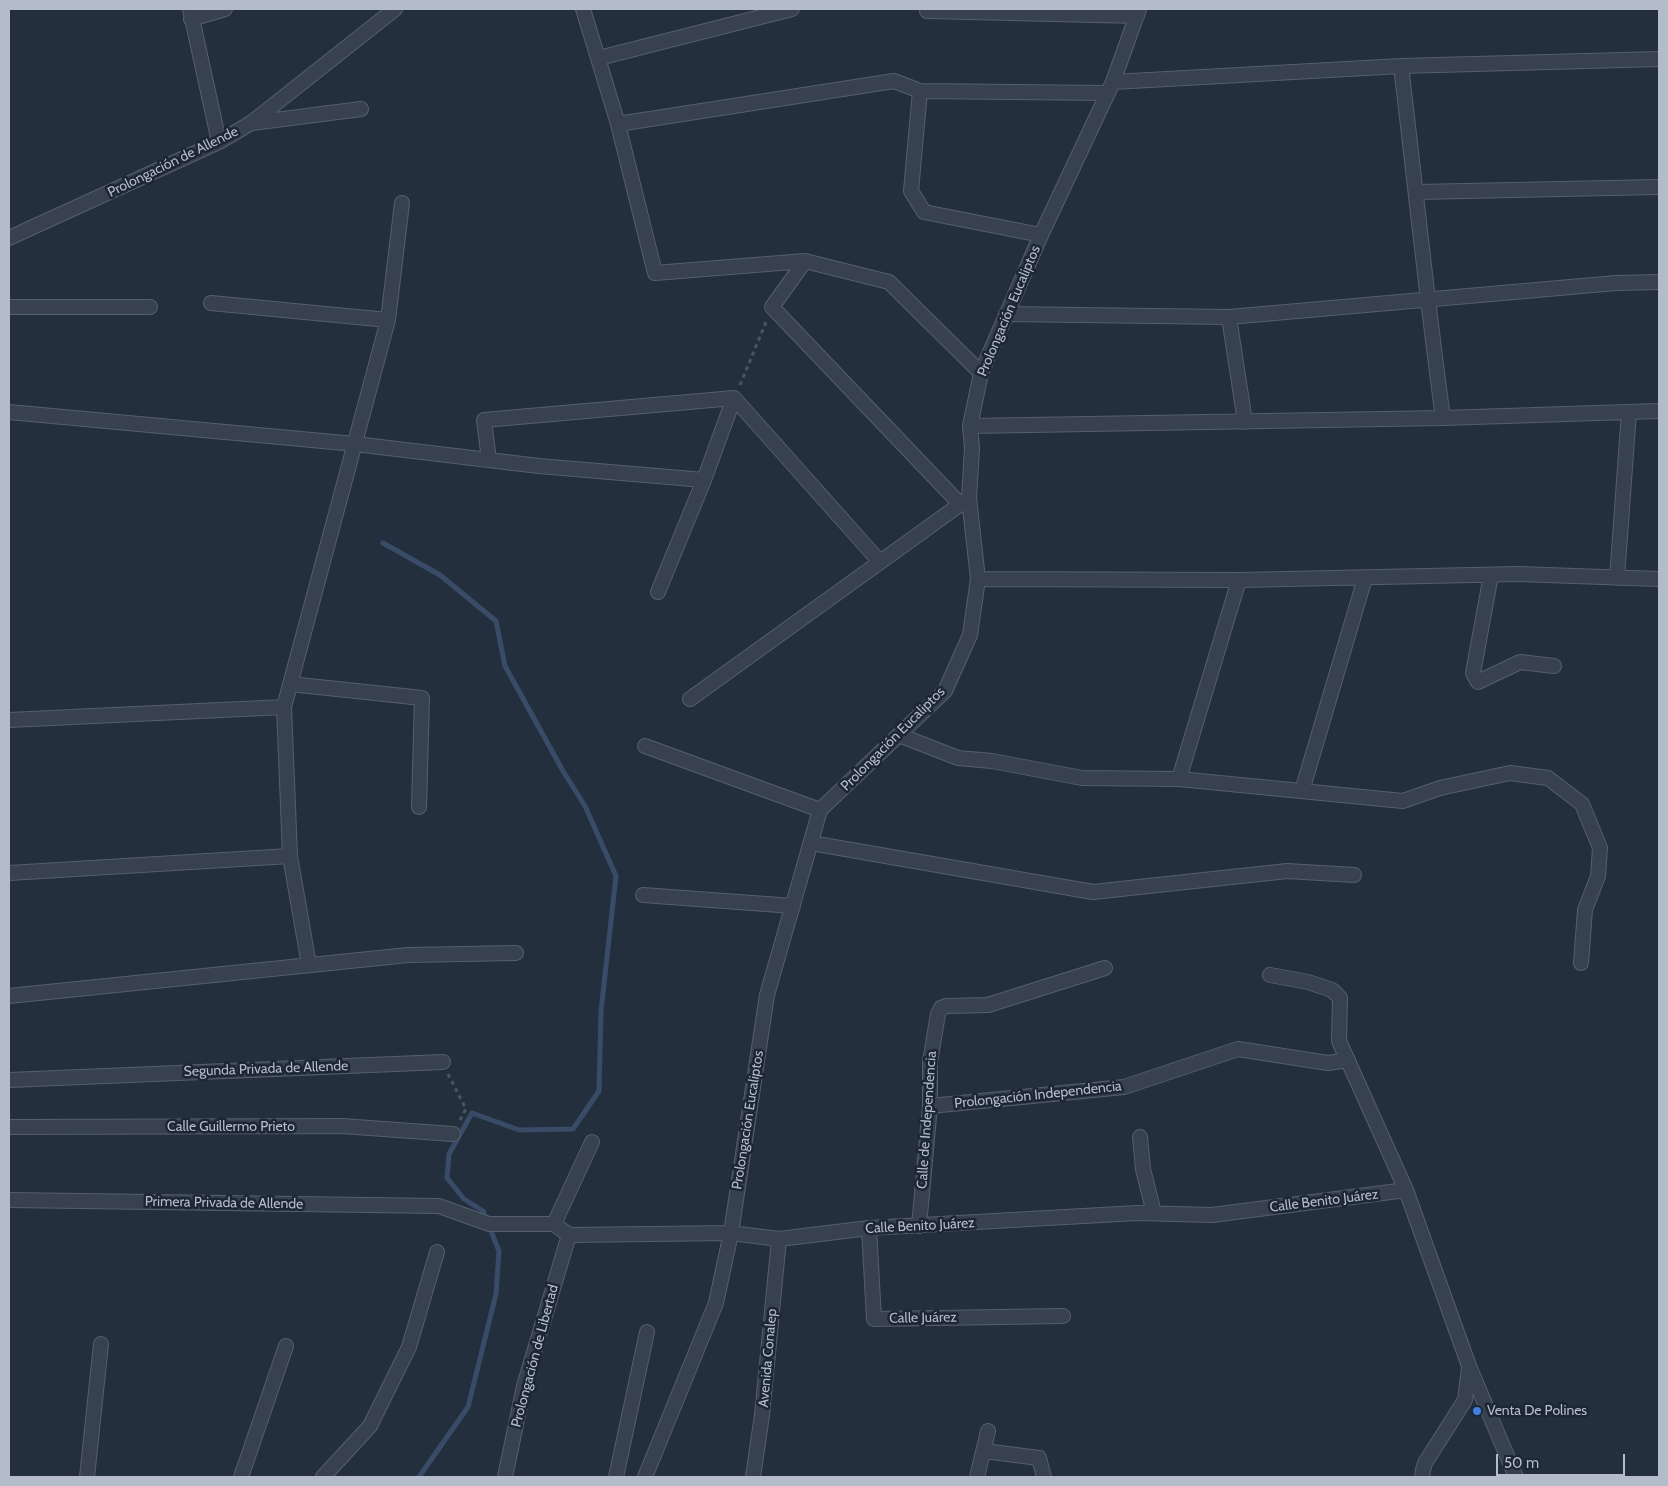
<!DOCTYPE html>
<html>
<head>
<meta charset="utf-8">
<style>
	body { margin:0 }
	#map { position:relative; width:1668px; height:1486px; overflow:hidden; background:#242f3e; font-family:Cabin,sans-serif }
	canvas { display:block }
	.frame { position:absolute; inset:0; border:10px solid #b4bcc9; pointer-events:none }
	.scale { position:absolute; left:1496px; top:1454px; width:129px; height:22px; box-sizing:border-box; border:2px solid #b4bcc9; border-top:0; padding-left:6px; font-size:15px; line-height:18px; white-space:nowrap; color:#b4bcc9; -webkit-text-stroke:4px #1d2633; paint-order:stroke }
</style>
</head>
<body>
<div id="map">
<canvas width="1668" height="1486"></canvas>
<div class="frame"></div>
<div class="scale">50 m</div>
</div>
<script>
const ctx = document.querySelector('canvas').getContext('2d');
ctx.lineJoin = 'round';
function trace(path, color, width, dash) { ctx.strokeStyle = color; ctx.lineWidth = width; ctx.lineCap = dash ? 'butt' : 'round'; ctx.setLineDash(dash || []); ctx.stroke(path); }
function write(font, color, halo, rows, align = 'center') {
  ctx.font = font + ' Cabin,sans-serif'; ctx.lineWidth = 5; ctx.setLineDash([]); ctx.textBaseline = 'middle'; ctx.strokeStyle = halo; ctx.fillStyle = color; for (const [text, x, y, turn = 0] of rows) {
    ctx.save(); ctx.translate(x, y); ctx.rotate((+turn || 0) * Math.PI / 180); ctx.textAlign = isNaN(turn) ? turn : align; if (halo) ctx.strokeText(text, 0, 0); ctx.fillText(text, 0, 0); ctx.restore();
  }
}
trace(new Path2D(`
	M383 543 440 575 496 621 505 666 563 771 585 806 616 876 601 1011 599 1091 573 1129 519 1130 472 1113 449 1154 447 1178 464 1199 483 1211 499 1251 496 1294 468 1407 419 1477`), '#394c67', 5);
const minor = new Path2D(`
	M190 9 219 142
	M583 9 618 124 655 273 805 261 889 282 981 373
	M927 11 1137 16
	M191 19 225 9
	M599 58 792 9
	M1401 66C1415 183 1427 301 1443 418
	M1113 82 1401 66 1659 59
	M920 91 1108 93
	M252 123 361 109
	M618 124 894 81 920 91 911 191 924 212 1041 235
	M1416 192 1659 187
	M9 238 219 142 251 123 395 9
	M805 261 772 307 960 504
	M211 303 388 320
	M9 307H150
	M1006 314 1229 317 1616 283 1659 282
	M1229 317 1245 422
	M734 398 880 562
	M9 412 355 444 539 466 704 480
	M970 426 1443 418 1659 411
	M489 460 484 420 734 398
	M1491 575 1473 673 1478 682 1520 662 1554 666
	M1617 578 1629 412
	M978 579 1239 580 1519 574 1659 579
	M658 592 704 480 734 398
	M290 684 422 698 419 807
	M690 699 969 498
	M9 720 284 707
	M899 735 958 758 992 761 1082 778 1179 779 1403 801 1440 788 1510 773 1548 778 1582 804 1600 848 1598 876 1585 910 1581 963
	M645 746 820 810
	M1179 779 1239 580
	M1302 791 1365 578
	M811 843 1093 892 1287 871 1354 875
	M9 873 290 856
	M643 895 793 906
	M309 965 290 856 284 707 388 320 402 203
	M1270 975 1308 982 1332 990 1340 998 1339 1041 1406 1190 1469 1366 1516 1477
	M9 996 408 955 516 953
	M9 1080 443 1062
	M930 1106 1124 1087 1238 1049 1328 1063 1348 1060
	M9 1127 342 1126 453 1134
	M1140 1137 1143 1169 1154 1213
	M9 1200 439 1206 489 1224H554L569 1235 731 1233 779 1239 869 1228 1137 1213 1212 1215 1406 1190
	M554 1224 592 1142
	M919 1226 930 1106V1062L938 1014 941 1008 946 1006 988 1005 1105 968
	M869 1228 874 1319 1063 1316
	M984 1451 1039 1458 1044 1477
	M87 1477 101 1344
	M241 1477 286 1346
	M323 1477 370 1426 409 1347 437 1252
	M505 1477 524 1386 569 1235
	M616 1477 647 1332
	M645 1477 716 1303 731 1233 767 995 820 810 945 691 970 635 978 579 969 498 972 448 970 426 981 373 1041 235 1113 82 1139 9
	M753 1477 762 1415 779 1239
	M977 1477 988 1431
	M1422 1477 1423 1470 1425 1463 1465 1400 1469 1368`);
trace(minor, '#565f6c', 16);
trace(new Path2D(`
	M740 385 766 322
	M448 1074 466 1109 459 1122`), '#44595c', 3, [4, 4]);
trace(minor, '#38414e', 14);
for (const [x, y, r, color] of [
	[1477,1411,5,"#3f7fe0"]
]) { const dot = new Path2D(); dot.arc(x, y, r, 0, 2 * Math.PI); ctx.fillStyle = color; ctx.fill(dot); trace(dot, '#1d2633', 2); }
write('14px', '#b4bcc9', '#1d2633', [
	["Prolongación de Allende",173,162,-26],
	["Prolongación Eucaliptos",1009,311,-67],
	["Prolongación Eucaliptos",893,739,-45],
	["Segunda Privada de Allende",266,1069,-2],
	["Prolongación Independencia",1038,1095,-6],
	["Prolongación Eucaliptos",748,1120,-81],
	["Calle de Independencia",927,1120,-86],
	["Calle Guillermo Prieto",231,1127],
	["Calle Benito Juárez",1324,1201,-7],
	["Primera Privada de Allende",224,1203,1],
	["Calle Benito Juárez",920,1226,-3],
	["Calle Juárez",923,1318,-1],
	["Prolongación de Libertad",535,1356,-75],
	["Avenida Conalep",768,1358,-85]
]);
write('14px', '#b4bcc9', '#1d2633', [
	["Venta De Polines",1487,1411]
], 'left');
</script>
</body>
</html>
